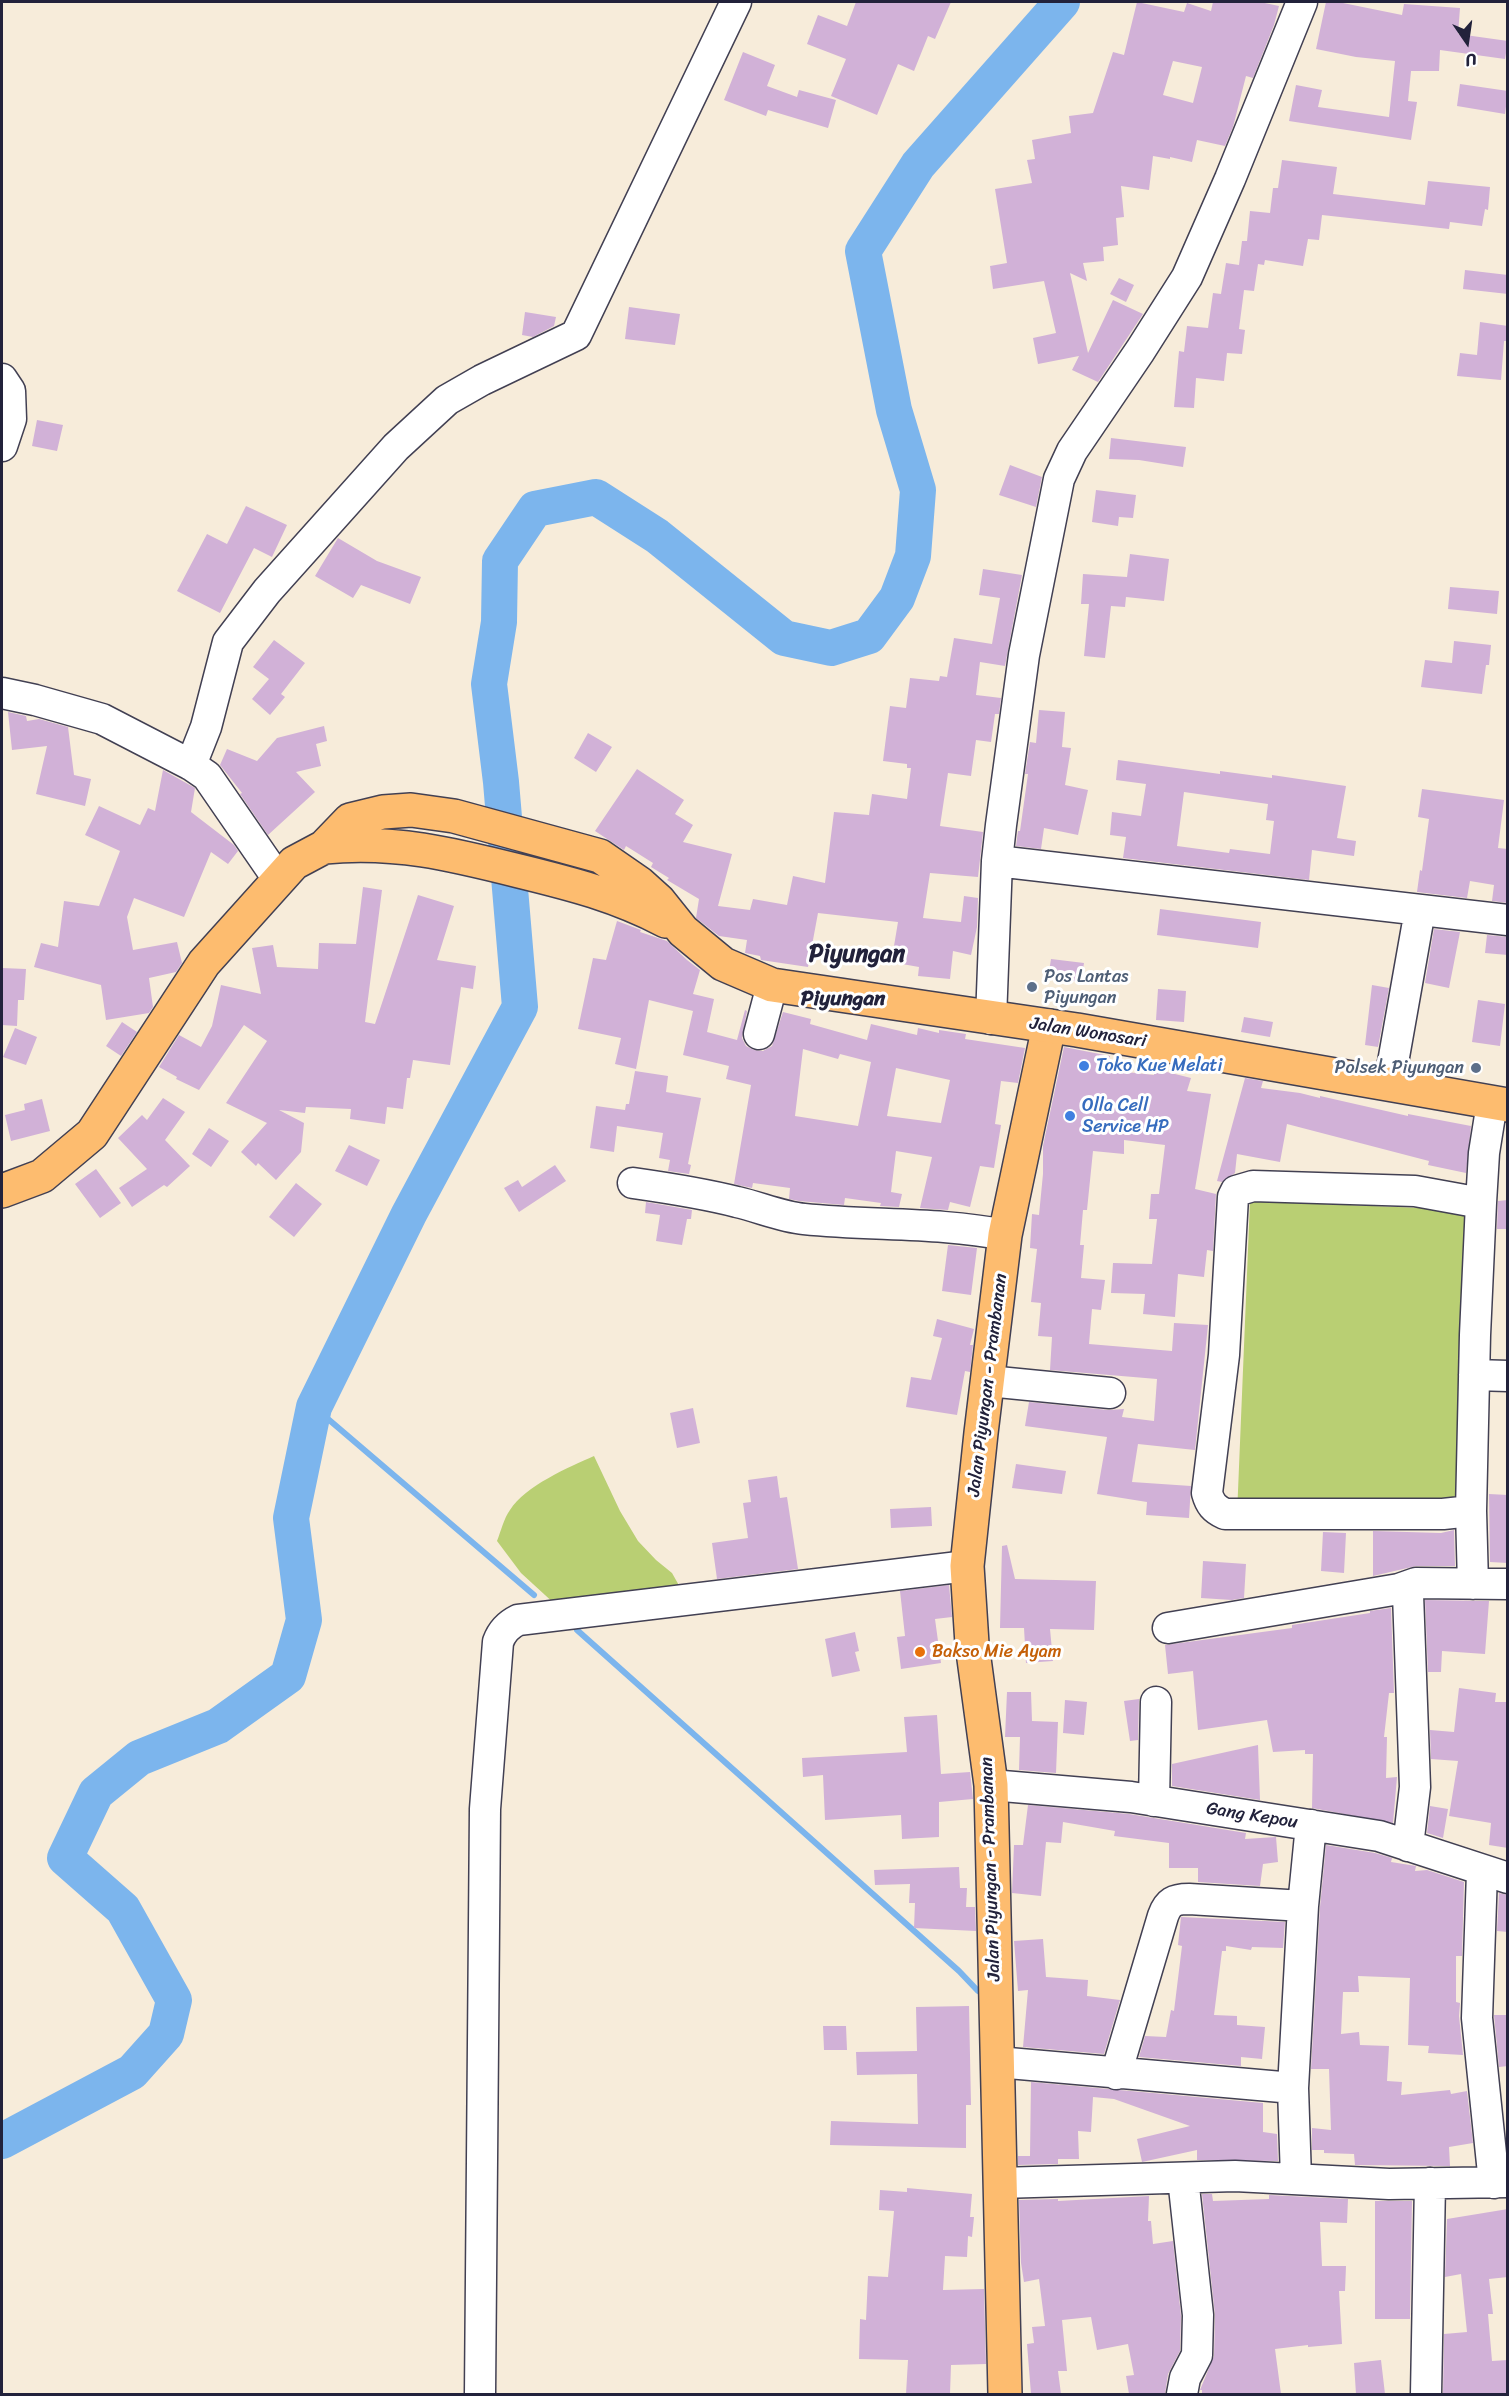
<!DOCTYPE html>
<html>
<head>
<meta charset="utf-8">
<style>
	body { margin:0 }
	#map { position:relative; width:1509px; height:2396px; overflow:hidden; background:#f7ecda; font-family:Sriracha,sans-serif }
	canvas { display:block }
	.frame { position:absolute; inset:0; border:3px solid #22223b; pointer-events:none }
	.north { position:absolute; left:1437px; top:12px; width:60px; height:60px; -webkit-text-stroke:4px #fff; paint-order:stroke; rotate:167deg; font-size:16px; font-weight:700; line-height:24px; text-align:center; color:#22223b }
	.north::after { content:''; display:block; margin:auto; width:21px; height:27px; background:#22223b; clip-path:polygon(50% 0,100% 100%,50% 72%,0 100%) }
</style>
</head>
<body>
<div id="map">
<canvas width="1509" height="2396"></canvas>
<div class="frame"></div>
<div class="north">U</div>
</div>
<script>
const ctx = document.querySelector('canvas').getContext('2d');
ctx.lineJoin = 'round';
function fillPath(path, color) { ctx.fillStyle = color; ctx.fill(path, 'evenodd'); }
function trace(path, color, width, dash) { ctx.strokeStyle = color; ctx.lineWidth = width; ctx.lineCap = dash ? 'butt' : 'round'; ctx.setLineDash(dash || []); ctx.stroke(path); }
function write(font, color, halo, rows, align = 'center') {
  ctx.font = font + ' Sriracha,sans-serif'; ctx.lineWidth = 6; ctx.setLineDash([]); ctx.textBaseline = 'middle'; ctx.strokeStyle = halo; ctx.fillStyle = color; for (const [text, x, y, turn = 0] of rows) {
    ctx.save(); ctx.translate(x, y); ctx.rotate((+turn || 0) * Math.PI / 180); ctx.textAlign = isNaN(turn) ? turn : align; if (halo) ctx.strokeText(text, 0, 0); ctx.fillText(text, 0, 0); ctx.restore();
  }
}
fillPath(new Path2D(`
	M1250 1201 1470 1210 1456 1523 1237 1515Z
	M594 1456 620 1511 638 1541 656 1560 672 1573 681 1589 557 1606 521 1573 497 1541C501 1531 504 1518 510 1510 525 1486 569 1467 594 1456Z`), '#b9cf73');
trace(new Path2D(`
	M314 1407 534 1595
	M577 1630 959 1971 978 1991`), '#7cb5ed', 6);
trace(new Path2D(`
	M2 2141 132 2072 166 2034 174 2000 123 1909 65 1858 96 1793 139 1758 218 1726 288 1676 304 1620 291 1518 314 1407 409 1214 520 1007 501 782 489 684 499 622 500 561 535 509 596 497 657 536 784 638 831 648 869 636 897 598 913 556 918 490 894 410 863 251 918 165 1062 2`), '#7cb5ed', 36);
fillPath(new Path2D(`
	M856 2H951L935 39 928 36 914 71 898 64 877 115 831 96 846 59 807 44 818 15 847 26Z
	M1137 2 1184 12 1187 3 1211 11 1213 2H1260L1279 6 1274 25 1253 78 1246 76 1233 127 1225 146 1197 140 1192 162 1170 157V159L1153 156 1149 190 1121 186 1124 217 1116 218 1118 245 1103 247 1104 261 1083 263 1087 281 1070 273 1088 353 1113 300 1143 314 1098 382 1072 370 1079 356 1038 364 1033 338 1056 333 1044 281 993 289 990 266 1007 263 995 189 1032 183 1027 160 1035 159 1032 140 1071 133 1069 116 1093 113 1113 52 1124 55ZM1173 61 1202 67 1193 103 1163 95Z
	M1326 2H1338L1402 15 1404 4 1460 8 1458 34 1508 41 1505 59 1440 50 1439 71H1411L1408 101 1417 102 1411 140 1289 121 1296 85 1322 90 1318 107 1389 117 1395 61 1356 57 1316 49Z
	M743 52 775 65 767 86 797 97 799 90 836 100 828 128 768 110 766 116 724 100Z
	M1460 84 1508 91 1505 114 1457 106Z
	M1282 160 1337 167 1333 194 1425 205 1428 181 1490 187 1488 210 1485 209 1482 226 1450 222 1449 229 1322 215 1319 240 1308 239 1303 266 1265 260 1264 265 1258 264 1254 291 1244 290 1239 329 1245 330 1242 354 1227 353 1224 381 1196 378 1194 408 1174 407 1179 351 1184 352 1187 326 1208 328 1213 293 1221 294 1226 263 1239 265 1242 241H1247L1250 211 1270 213 1273 188H1278Z
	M1465 270 1508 275V294L1463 289Z
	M1119 278 1134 285 1126 302 1110 294Z
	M629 307 680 314 675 345 625 339Z
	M525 312 556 317 554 326 533 337 522 335Z
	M1480 322 1508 326V341H1504L1501 380 1457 376 1460 353 1477 355Z
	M37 420 63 425 57 451 32 446Z
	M1111 438 1186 447 1183 467 1139 460 1109 459Z
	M1010 465 1042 477 1036 507 999 495Z
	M1096 490 1136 495 1133 518 1119 517 1118 526 1092 522Z
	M246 506 287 525 272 557 254 548 220 613 177 591 207 534 227 544Z
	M338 538 377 561 421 577 410 604 361 585 353 598 315 576Z
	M1130 554 1169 559 1164 601 1126 597 1125 607 1111 606 1105 658 1084 656 1089 604H1081L1083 574 1127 577Z
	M983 569 1022 575 1005 666 980 662 976 695 1001 698 999 714H995L991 742 976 740 971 776 948 773 940 826 983 832 978 877 930 873 923 918 961 922 964 896 978 898 977 927 971 955 953 951 950 979 918 976 919 967 902 964 903 954 893 952 898 922 818 913 808 967 761 960 760 956 745 953 747 940 719 936 696 918 699 899 667 880 669 878 651 867 653 863 626 846 624 850 595 831 637 769 684 800 675 814 693 825 683 842 732 854 718 906 750 910 753 899 787 905 793 876 825 883 834 812 869 815 872 794 907 799 911 768H907V764L883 761 890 706 906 708 910 678 939 681 940 676 947 677 954 638 992 644 1000 598 979 595Z
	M1450 587 1499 591 1497 614 1448 609Z
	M274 640 305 663 281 694 285 697 270 715 252 699 269 679 253 667Z
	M1454 641 1491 645 1489 665H1486L1482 694 1421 687 1425 660 1452 663Z
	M1039 710 1065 712 1062 747 1071 748 1065 785 1088 790 1078 835 1044 828 1041 849 1016 846 1018 831H1020L1028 774H1025L1030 742 1036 743Z
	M8 712 26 716 27 721 39 719 68 727 74 775 91 779 85 806 36 794 47 746 12 750Z
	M324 726 327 741 316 744 321 766 296 772 315 792 268 835 240 794 242 793 220 765 227 749 257 761 277 738Z
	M588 733 612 747 596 772 574 758Z
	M1118 760 1220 774V771L1272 778V775L1346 786 1337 838 1356 841 1354 856 1312 850 1309 880 1123 858 1126 837 1110 835 1112 812 1141 816 1146 784 1116 780ZM1184 792 1268 804 1266 820 1274 821 1270 854 1230 849 1229 853 1177 846Z
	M163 770 195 788 191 812 234 845 238 851 228 864 211 852 184 917 134 898 127 917 133 950 177 942 182 963 176 972 149 978 153 1007 149 1013 106 1020 101 985 34 967 41 943 58 947 64 901 99 906 120 851 85 835 99 806 140 825 148 808 155 811Z
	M1422 789 1504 800 1498 848 1508 849V903L1492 901 1494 885 1470 881 1467 898 1417 892 1420 870 1422 871 1429 819 1418 817Z
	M363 887 382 890 365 1022 375 1024 418 895 454 906 437 960 476 966 473 989 461 987 450 1065 413 1060 410 1078H407L403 1109 387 1107 385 1124 350 1119 351 1109 306 1107 305 1113 279 1110 304 1123 301 1152 276 1180 258 1163 256 1166 241 1152 267 1123 226 1103 267 1041 244 1025 199 1090 176 1079 177 1077 159 1067 179 1035 201 1047 212 1026 221 985 261 994 252 948 273 945 277 967 318 969 319 943 356 944Z
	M1160 909 1261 922 1258 948 1157 935Z
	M617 921 641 930 640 932 667 941 687 960 700 970 693 994 714 999 707 1032 737 1040 745 1010 747 1011 742 1038 746 1046 754 1050 763 1051 772 1046 783 1012 811 1019 810 1024 867 1040 871 1024 917 1035 918 1028 939 1033V1030L966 1034 965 1039 1025 1048 1018 1083 1001 1081 995 1124 1001 1125 994 1168 980 1166 970 1207 950 1202 948 1210 920 1208 932 1157 896 1151 891 1192 902 1194 899 1207 880 1206 881 1203 845 1198 844 1205 799 1201 789 1199 790 1188 753 1183 752 1188 734 1184 751 1085 726 1079 729 1066 683 1055 693 1011 649 1000 636 1069 615 1064 621 1038 578 1029 593 958 606 960ZM803 1049 838 1059 840 1054 871 1062 858 1126 795 1116ZM896 1068 950 1080 941 1123 887 1116Z
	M1434 929 1460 932 1449 988 1425 983Z
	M1487 935 1508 937V955L1485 953Z
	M1051 959 1084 963 1081 982 1048 978Z
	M2 968 26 969 24 1000H18L17 1026 2 1025Z
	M1372 985 1389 988 1378 1047 1365 1045Z
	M1158 989 1186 991 1184 1022 1156 1020Z
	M1478 1000 1505 1004 1500 1046 1472 1042Z
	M1244 1017 1273 1022 1270 1037 1241 1032Z
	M122 1022 137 1032 121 1056 106 1046Z
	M15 1028 37 1037 26 1065 3 1057Z
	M1064 1047 1110 1056 1108 1070 1154 1075 1155 1069 1191 1078 1187 1091 1211 1094 1195 1189 1216 1194 1213 1251 1207 1250 1204 1277 1178 1274 1175 1317 1143 1314 1145 1294 1111 1293 1113 1263 1152 1264 1157 1219H1149L1151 1194H1159L1165 1145 1124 1140V1154L1093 1151 1087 1210H1083L1080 1245H1084L1081 1278 1105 1280 1101 1310 1092 1309 1089 1344 1172 1351 1174 1323 1208 1325 1195 1450 1138 1444 1132 1482 1191 1486 1189 1518 1146 1515 1147 1502 1097 1494 1107 1437 1025 1426 1029 1402 1108 1410 1124 1409 1122 1417 1154 1421 1157 1379 1050 1370 1052 1337 1038 1336 1041 1303 1031 1302 1037 1249 1030 1248 1032 1214 1039 1215 1043 1174V1146Z
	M635 1071 668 1076 666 1092 701 1098 688 1164 691 1165 689 1174 668 1171 670 1160 659 1158 663 1133 617 1126 614 1152 590 1148 596 1106 625 1110 626 1104H629Z
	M1245 1078 1263 1081 1261 1088 1300 1093 1320 1098V1096L1408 1116V1114L1471 1126 1466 1173 1428 1165 1429 1161 1287 1124 1280 1162 1237 1154 1235 1173 1222 1182 1217 1181Z
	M163 1098 185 1112 165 1140 190 1166 167 1187 164 1185 132 1207 119 1188 147 1169 118 1138 142 1115 147 1120Z
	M42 1099 50 1131 11 1141 5 1115 25 1110 24 1104Z
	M209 1128 229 1141 211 1167 192 1154Z
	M349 1145 380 1160 367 1186 335 1171Z
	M555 1165 566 1181 519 1212 504 1188 518 1180 522 1187Z
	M96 1169 121 1203 100 1218 75 1184Z
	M296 1183 322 1204 294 1237 269 1217Z
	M1508 1200V1229H1497L1498 1201Z
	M646 1202 692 1210 691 1219H687L682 1245 656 1241 660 1215 645 1213Z
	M948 1245 977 1248 971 1295 942 1291Z
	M937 1319 974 1329 970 1345H973L970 1372 965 1371 957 1415 906 1407 911 1377 931 1380 942 1338 933 1336Z
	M693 1408 700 1443 677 1448 670 1413Z
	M1016 1464 1066 1471 1062 1494 1012 1488Z
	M777 1476 780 1498 787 1497 798 1569 717 1579 712 1543 748 1538 743 1503 751 1502 748 1480Z
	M1489 1494 1508 1495V1563L1490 1562Z
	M931 1507 932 1526 891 1528 890 1509Z
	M1454 1530 1455 1566H1416L1373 1576V1531L1441 1533Z
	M1323 1532 1346 1533 1344 1573 1321 1571Z
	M1007 1545 1015 1579 1096 1581 1094 1630 1050 1629 1053 1661 1026 1663 1024 1628H1000L1002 1546Z
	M1203 1561 1246 1564 1244 1598 1232 1600 1201 1598Z
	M949 1585 952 1617 935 1619 941 1663 901 1669 897 1637 905 1636 900 1591Z
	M1425 1600 1489 1601 1485 1654 1442 1651 1441 1672H1428Z
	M1391 1608 1394 1693H1389L1384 1737H1387L1386 1778 1397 1777 1393 1823 1312 1808 1313 1754H1305V1750L1273 1752 1267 1720 1198 1730 1193 1671 1168 1674 1165 1645 1292 1628V1625L1370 1613V1611Z
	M855 1632 859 1651 855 1652 860 1671 832 1677 825 1639Z
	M1459 1688 1496 1693 1495 1702H1508V1848L1489 1845 1491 1823 1449 1816 1458 1761 1431 1759 1430 1730 1454 1732Z
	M1007 1692H1031L1032 1721 1058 1722 1056 1773 1019 1770 1020 1737H1005Z
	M1139 1699 1138 1740 1130 1741 1124 1701Z
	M1065 1700 1087 1702 1084 1735 1063 1733Z
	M937 1715 941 1774 970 1772 973 1799 939 1802V1837L902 1839 901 1815 825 1820 823 1775 803 1777 802 1758 907 1752 904 1717Z
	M1258 1745 1260 1800 1172 1786V1764Z
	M1028 1805 1129 1814 1246 1833 1245 1839 1276 1837 1278 1862 1263 1864 1260 1886 1198 1882V1868H1169V1843L1114 1836 1115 1831 1063 1822 1061 1843 1046 1842 1041 1896 1012 1893 1014 1845H1023Z
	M1430 1806 1448 1809 1443 1838 1427 1833Z
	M1326 1845 1375 1853 1392 1858 1391 1862 1416 1866 1415 1871 1427 1870 1464 1882 1462 1956H1456V2002L1460 2003 1459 2016 1463 2055 1428 2053 1429 2046 1408 2045 1410 1978 1358 1976 1359 1992H1343L1341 2034 1359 2032 1360 2045 1389 2046 1387 2081 1402 2082 1401 2095 1450 2090 1451 2094 1467 2091 1473 2143 1449 2147 1450 2166 1355 2165 1354 2154 1324 2153V2150H1312V2128L1331 2130 1329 2069H1311L1320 1907Z
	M959 1867 960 1888H967L966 1907H975L976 1931 914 1928 915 1903H909L910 1884 875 1885 874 1870Z
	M1499 1893 1508 1895V1932L1497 1931Z
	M1181 1917 1285 1922 1283 1948 1252 1947 1251 1950 1226 1946V1951H1222L1214 2015 1237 2016V2025L1265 2027 1262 2059 1241 2057V2066L1139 2057 1145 2036 1166 2037 1171 2010 1174 2011 1182 1946 1178 1945Z
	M1043 1939 1046 1977 1088 1980 1087 1996 1120 2000 1104 2054 1023 2047 1028 1990 1018 1991 1014 1941Z
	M969 2006 971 2105H966V2148L830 2145 831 2121 918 2124 917 2074 857 2075 856 2052 917 2051 916 2007Z
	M1494 2015H1508V2066L1499 2067Z
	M823 2026H846L847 2050H824Z
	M1031 2082 1263 2103V2132L1277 2134 1278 2161 1197 2160V2150L1142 2162 1137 2139 1190 2126 1114 2099 1093 2097 1091 2132 1078 2131 1079 2159H1058V2164L1018 2165V2156H1030Z
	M907 2188 972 2194 970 2217H974L972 2237 968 2236 967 2257 945 2256 943 2290 984 2289 986 2364 951 2365 950 2394H906L908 2360 859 2359 860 2319 866 2320 868 2276 888 2277 894 2211 879 2210 880 2190 907 2192Z
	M1202 2194H1212L1213 2201 1269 2199V2195L1348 2199 1347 2223 1320 2222 1322 2266H1346L1345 2291H1339L1342 2344 1308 2347V2345L1275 2349 1281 2394H1202V2390H1200L1214 2356 1215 2315Z
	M1149 2196 1148 2221H1151L1153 2244 1173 2241 1181 2316 1180 2351 1168 2374 1165 2394H1129L1126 2376 1134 2375 1128 2344 1097 2350 1091 2317 1062 2320 1067 2371H1058L1061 2394H1031L1027 2344 1034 2343 1032 2327 1045 2326 1039 2279 1024 2282 1021 2263 1019 2200 1058 2199V2201Z
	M1375 2201H1412L1410 2319H1375Z
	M1508 2209V2277L1489 2279 1493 2314H1488L1492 2361 1508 2360V2394H1443L1444 2334 1467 2332 1461 2274 1445 2277 1447 2219Z
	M1381 2360 1385 2394H1356L1354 2363Z`), '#d1b1d7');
const minor = new Path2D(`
	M2 379 10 391 11 419 2 446
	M2 693 35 700 102 719 191 765 207 776 278 879
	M191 765 206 727 228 642 267 591 396 447 447 400 482 380 576 335 736 2
	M997 861 1508 920
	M991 1019 997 861 1001 825 1024 655 1059 479 1072 451 1140 351 1187 277 1230 179 1302 2
	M759 1034 772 985
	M1389 1085 1420 910
	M633 1183C668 1188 702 1193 737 1202 759 1207 782 1217 804 1219 871 1226 939 1222 1005 1235
	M1481 1203 1415 1191 1253 1186 1236 1191 1233 1197 1224 1355 1207 1493C1210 1504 1214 1509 1225 1514H1443L1471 1511 1475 1335 1481 1203 1484 1153 1492 1103
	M1474 1375 1508 1376
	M988 1381 1110 1393
	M1471 1511 1473 1584
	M1168 1628 1399 1589 1416 1583 1508 1584
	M991 1785 1131 1797 1379 1836 1508 1878
	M1154 1801 1156 1702
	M1408 1846 1415 1787 1408 1594 1409 1587 1416 1583
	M1482 1872 1477 2018 1494 2183
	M997 2062 1293 2088
	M1116 2074 1163 1916C1168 1902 1174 1899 1189 1899L1303 1906
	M1296 2179 1293 2088 1303 1906 1311 1825
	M1000 2183 1235 2176 1389 2184 1508 2182
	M480 2394 485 1809 498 1642C502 1631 508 1625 518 1620L967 1566
	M1182 2394 1185 2378 1197 2355 1198 2315 1183 2178
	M1426 2394 1430 2183`);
const major = new Path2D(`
	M1005 2394 991 1785 972 1644 967 1566 981 1433 1005 1235 1049 1026`);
const highway = new Path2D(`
	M324 847C395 840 451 854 519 871 572 884 616 895 666 921
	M2 1191 42 1176 92 1134 204 963 294 863 324 847 350 820 383 812 411 810 454 816 600 856 639 883 659 901 683 931 723 964 772 985 1077 1030 1508 1105`);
trace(minor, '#424053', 33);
trace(major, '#424053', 36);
trace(highway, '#424053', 36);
trace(minor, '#fff', 30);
trace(major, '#fdbc6f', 33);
trace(highway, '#fdbc6f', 33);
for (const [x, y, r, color] of [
	[1032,987,6,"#5c6f8a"],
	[1084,1066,6,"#3f7fe0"],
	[1476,1068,6,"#5c6f8a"],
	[1070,1116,6,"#3f7fe0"],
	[920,1652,6,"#e8710a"]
]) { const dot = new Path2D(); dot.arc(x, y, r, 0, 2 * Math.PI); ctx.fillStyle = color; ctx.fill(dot); trace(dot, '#fff', 2); }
write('18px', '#4e5e75', '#fff', [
	["Pos Lantas",1044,977],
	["Piyungan",1044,998],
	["Polsek Piyungan",1464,1068,"right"]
], 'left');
write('18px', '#22223b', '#fff', [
	["Jalan Wonosari",1088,1033,9],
	["Jalan Piyungan - Prambanan",988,1385,-83],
	["Gang Kepou",1252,1816,9],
	["Jalan Piyungan - Prambanan",991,1869,-92]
]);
write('18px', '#366cbe', '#fff', [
	["Toko Kue Melati",1096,1066],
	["Olla Cell",1082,1106],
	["Service HP",1082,1127]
], 'left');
write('18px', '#c56008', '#fff', [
	["Bakso Mie Ayam",932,1652]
], 'left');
write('bold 21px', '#22223b', '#fff', [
	["Piyungan",843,1000]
]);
write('bold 24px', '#22223b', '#fff', [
	["Piyungan",857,955]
]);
</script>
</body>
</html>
